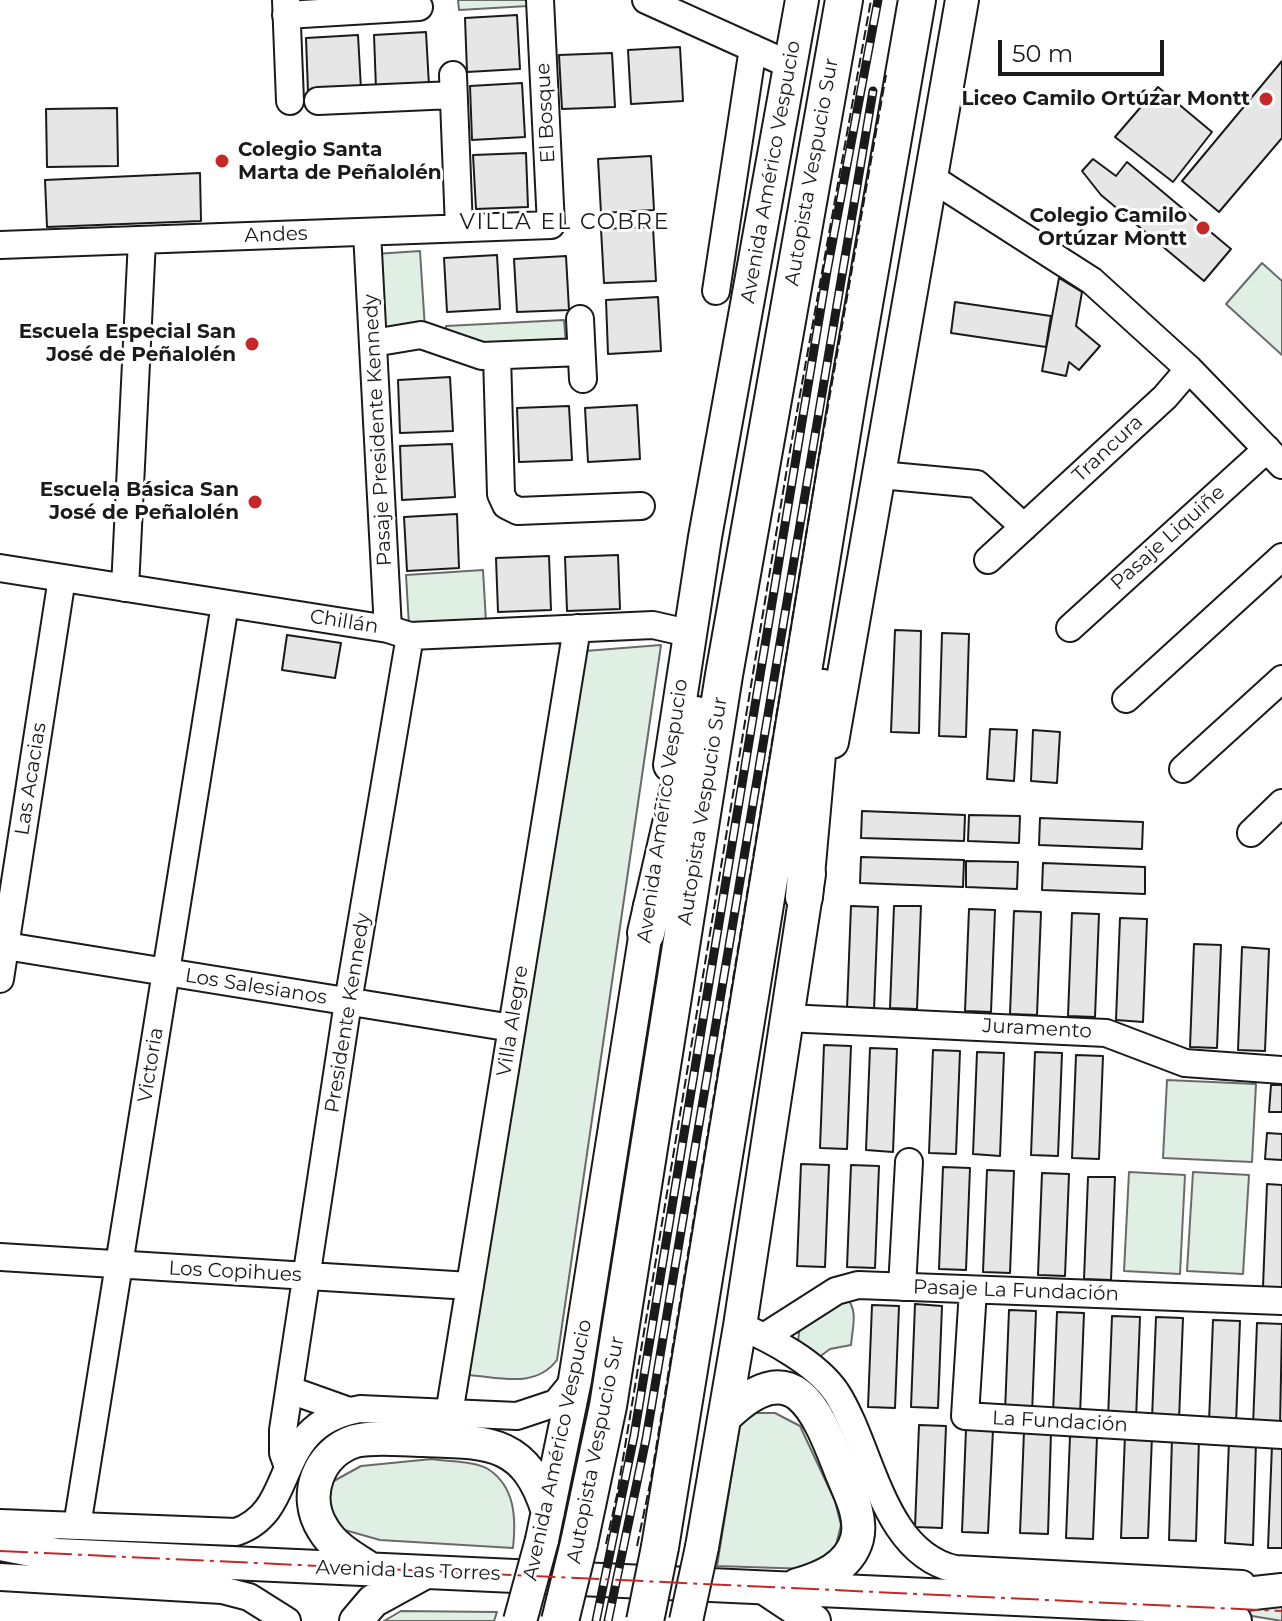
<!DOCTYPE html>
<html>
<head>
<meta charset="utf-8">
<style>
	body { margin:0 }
	#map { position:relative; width:1282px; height:1621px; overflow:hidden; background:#fff; font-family:Montserrat,sans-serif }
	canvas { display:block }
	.scale { position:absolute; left:998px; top:40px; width:166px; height:36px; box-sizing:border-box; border:4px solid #1a1a1a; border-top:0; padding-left:10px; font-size:24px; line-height:28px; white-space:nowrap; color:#1a1a1a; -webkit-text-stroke:6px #fff; paint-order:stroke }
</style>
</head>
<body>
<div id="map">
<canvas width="1282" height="1621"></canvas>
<div class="scale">50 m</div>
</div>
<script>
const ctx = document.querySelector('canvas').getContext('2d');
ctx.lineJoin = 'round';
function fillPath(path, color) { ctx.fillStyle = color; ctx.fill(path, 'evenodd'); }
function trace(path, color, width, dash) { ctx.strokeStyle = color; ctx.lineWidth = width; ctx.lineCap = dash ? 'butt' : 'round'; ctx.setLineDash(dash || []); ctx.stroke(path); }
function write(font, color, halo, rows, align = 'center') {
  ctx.font = font + ' Montserrat,sans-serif'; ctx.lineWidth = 6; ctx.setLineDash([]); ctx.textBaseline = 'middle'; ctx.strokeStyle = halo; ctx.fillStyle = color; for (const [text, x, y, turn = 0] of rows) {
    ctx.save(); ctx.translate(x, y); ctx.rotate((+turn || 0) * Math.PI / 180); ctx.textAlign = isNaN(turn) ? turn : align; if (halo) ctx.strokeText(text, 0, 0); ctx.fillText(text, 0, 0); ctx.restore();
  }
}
const green = new Path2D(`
	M458 0H528V6L459 10Z
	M420 251 425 329 380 332 375 254Z
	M1262 263 1282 281V355L1226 304Z
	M564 320 566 344 484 349 446 336V326Z
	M483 570 486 622 409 626 406 575Z
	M661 645 557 1360C535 1389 500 1377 467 1375L585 651Z
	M1167 1080 1256 1084 1252 1162 1163 1158Z
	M1129 1172 1185 1175 1180 1274 1124 1271Z
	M1193 1172 1249 1175 1243 1274 1187 1271Z
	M846 1298C859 1309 852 1330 851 1345L830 1349 818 1358 798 1342 800 1323Z
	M754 1413H775L800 1426 835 1501 841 1525 834 1553 810 1569 717 1566 740 1423Z
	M432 1459C448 1462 475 1461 488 1469 516 1487 516 1520 513 1548L380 1540 341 1529 328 1510 332 1482 361 1466Z
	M1282 1598V1621L1234 1613Z
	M401 1611 497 1612 494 1621H384Z`);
fillPath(green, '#e0efe3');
trace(green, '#6a6a6a', 2);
const building = new Path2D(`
	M517 15 520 69 467 72 465 18Z
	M426 32 429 86 376 89 374 35Z
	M358 35 361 89 308 92 306 38Z
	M680 47 683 101 631 104 628 50Z
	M612 53 615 107 562 109 559 55Z
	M1282 61V138L1219 212 1182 181Z
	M522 83 525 137 472 140 470 86Z
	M1158 87 1212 132 1173 182 1115 137Z
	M117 108 118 166 47 167 46 109Z
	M526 153 528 207 476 209 473 155Z
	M651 156 654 210 601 213 598 159Z
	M1093 159 1116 176 1127 162 1231 249 1204 281 1101 195 1082 171Z
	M200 173 201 221 47 227 45 180Z
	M653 227 656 281 604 283 601 229Z
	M497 255 500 309 447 312 444 258Z
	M566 256 569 310 517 312 514 259Z
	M1059 278 1082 292 1076 326 1100 346 1079 370 1069 362 1066 376 1042 371Z
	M658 297 661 351 608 354 606 300Z
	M955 302 1051 316 1046 347 951 333Z
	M450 377 453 431 400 433 398 380Z
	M637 405 640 459 588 462 585 408Z
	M569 406 572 460 519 462 517 408Z
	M452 444 455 497 402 500 400 446Z
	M457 514 459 568 407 571 404 517Z
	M618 555 620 609 567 611 565 557Z
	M549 556 551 610 498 612 496 558Z
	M895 630 921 631 919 733 891 732Z
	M942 633 969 634 966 737 939 736Z
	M287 635 341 643 335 678 282 670Z
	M990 729 1017 730 1014 781 987 779Z
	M1033 730 1060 732 1057 783 1031 781Z
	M862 811 965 815 964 841 861 838Z
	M969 815 1020 816 1019 843 968 841Z
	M1040 818 1143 822 1142 849 1039 845Z
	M861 857 964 860 963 887 860 883Z
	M966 861 1018 862 1017 889 966 887Z
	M1043 863 1145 867V894L1042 890Z
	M851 906 878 907 874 1010 847 1009Z
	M894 906H921L917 1009 890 1008Z
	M969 909 995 910 991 1012 965 1011Z
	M1014 911 1041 912 1037 1015 1010 1014Z
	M1072 913 1099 914 1095 1017 1068 1016Z
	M1120 918 1147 919 1143 1022 1116 1020Z
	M1194 944 1221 945 1217 1048 1190 1047Z
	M1242 947 1269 949 1265 1051 1238 1050Z
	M824 1045 851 1046 847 1149 820 1148Z
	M870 1048 897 1049 893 1152 866 1150Z
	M933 1050 960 1051 956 1154 929 1153Z
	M977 1052 1004 1053 1000 1156 973 1154Z
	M1035 1052 1062 1053 1058 1156 1031 1155Z
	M1076 1055 1103 1056 1099 1159 1072 1158Z
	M1271 1085H1282V1112H1269Z
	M1267 1133 1282 1134V1160L1265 1159Z
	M801 1164 829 1165 825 1267 797 1266Z
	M851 1165 879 1166 875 1268 847 1267Z
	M943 1167 970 1168 966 1270 939 1269Z
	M987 1170 1014 1171 1010 1273 983 1272Z
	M1042 1173 1069 1174 1065 1276 1038 1275Z
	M1088 1177H1115L1111 1280 1084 1279Z
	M1267 1184 1282 1185V1287H1263Z
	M915 1304 942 1306 938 1408 911 1407Z
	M872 1305 899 1306 895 1408 868 1407Z
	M1009 1310 1036 1311 1032 1414 1005 1412Z
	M1057 1312 1084 1313 1080 1415 1053 1414Z
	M1112 1316 1140 1317 1136 1419H1108Z
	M1156 1317 1183 1318 1179 1420 1152 1419Z
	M1213 1320 1240 1321 1236 1423 1209 1422Z
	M1257 1323 1282 1324 1280 1427 1253 1426Z
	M919 1425 946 1426 942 1528 915 1527Z
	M966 1429 993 1430 988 1533 962 1532Z
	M1024 1431 1051 1432 1048 1534 1020 1533Z
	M1125 1435 1152 1436 1148 1538H1121Z
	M1070 1436 1097 1437 1093 1539 1066 1538Z
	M1172 1438 1199 1439 1196 1541 1169 1540Z
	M1229 1441 1256 1442 1253 1545 1225 1543Z
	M1272 1445 1282 1446V1548H1268Z`);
fillPath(building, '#e6e6e6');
trace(building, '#1a1a1a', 2);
const minor = new Path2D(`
	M286 0 290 101
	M646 0 790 65
	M286 15 419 7
	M453 75 459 228
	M318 101 453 95
	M933 179 1092 281 1189 369 1282 465
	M367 232 388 629
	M0 245 551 225 540 0
	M716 291 753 48
	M580 319 583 379
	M373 343 421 335 482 356 581 352
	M497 356 501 494 506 505 518 511 641 506
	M880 475 977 484 1024 527
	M988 560 1165 397 1189 369
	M0 568 388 629 410 636 653 625 688 633
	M125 588 142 240
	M1070 628 1267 449
	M1126 699 1282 557
	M1183 769 1282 679
	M1251 833 1282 803
	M0 945 512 1028
	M0 979 62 578
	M786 1018 1106 1033 1185 1063 1282 1070
	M0 1257 470 1286
	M902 1287 909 1162
	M973 1290 965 1416 1282 1435
	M740 1326C771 1339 816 1363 836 1392 872 1447 881 1552 955 1569L1242 1584
	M764 1337 836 1291 858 1285 1282 1301
	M290 1390 349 1411
	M449 1414 577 628
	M287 1464 283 1453V1430L348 1002 410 636
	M0 1523 236 1532C301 1510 268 1425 360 1409L517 1416 556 1403 575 1380
	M77 1526 225 604
	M0 1577 222 1590 249 1597 287 1621`);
const major = new Path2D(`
	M832 742 962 0
	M670 765 705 537 802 0
	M725 1417C793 1351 816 1407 840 1469 848 1490 863 1515 857 1539 849 1567 822 1578 797 1585
	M542 1540 575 1380 650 906
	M0 1544 57 1555 1146 1605 1235 1621
	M702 1547 740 1326 809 874
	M372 1570C355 1559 334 1548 323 1529 302 1496 318 1453 355 1441 377 1436 401 1440 423 1440 490 1442 526 1441 548 1512
	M766 1589 814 1621
	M1182 1601 1282 1590
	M356 1621 373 1601 424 1573`);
const highway = new Path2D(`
	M804 897 823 688
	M646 933 696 715
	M579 1543 608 1406 724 675 844 0
	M660 1547 848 396 917 0`);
trace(minor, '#1a1a1a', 30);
trace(major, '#1a1a1a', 36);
trace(highway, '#1a1a1a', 40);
trace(minor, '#fff', 26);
trace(major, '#fff', 32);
trace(highway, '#fff', 36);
const rail = new Path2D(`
	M596 1621 634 1436 827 271 878 0
	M608 1621 646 1439 873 91`);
trace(rail, '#1a1a1a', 9);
trace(rail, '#fff', 6, [18]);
const majorBridge = new Path2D(`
	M520 1621 542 1540
	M686 1621 702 1547`);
const highwayBridge = new Path2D(`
	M560 1621 579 1543
	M645 1621 660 1547`);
trace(majorBridge, '#1a1a1a', 36, []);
trace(highwayBridge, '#1a1a1a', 40, []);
trace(majorBridge, '#fff', 32);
trace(highwayBridge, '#fff', 36);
trace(new Path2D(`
	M606 1544 617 1495 789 456 871 0
	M637 1546 651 1479 816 474 886 75`), '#1a1a1a', 2, [10, 4]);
trace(new Path2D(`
	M0 1551 1282 1611`), '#c62828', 2, [28, 6, 4, 6]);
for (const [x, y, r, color] of [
	[1266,99,8,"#c62828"],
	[222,161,8,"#c62828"],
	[1203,228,8,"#c62828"],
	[252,344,8,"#c62828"],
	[255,502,8,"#c62828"]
]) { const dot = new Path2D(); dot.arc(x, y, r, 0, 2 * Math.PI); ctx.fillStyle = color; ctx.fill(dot); trace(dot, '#fff', 3); }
write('bold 20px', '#1a1a1a', '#fff', [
	["Liceo Camilo Ortúzar Montt",1250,99],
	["Colegio Santa",238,150,"left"],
	["Marta de Peñalolén",238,173,"left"],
	["Colegio Camilo",1187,216],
	["Ortúzar Montt",1187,239],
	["Escuela Especial San",236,332],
	["José de Peñalolén",236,355],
	["Escuela Básica San",239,490],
	["José de Peñalolén",239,513]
], 'right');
write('20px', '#1a1a1a', '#fff', [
	["El Bosque",546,113,-93],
	["Avenida Américo Vespucio",771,172,-80],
	["Autopista Vespucio Sur",812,172,-80],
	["Andes",276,235,-2],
	["Pasaje Presidente Kennedy",378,430,-93],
	["Trancura",1108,449,-43],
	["Pasaje Liquiñe",1168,538,-42],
	["Chillán",344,622,9],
	["Las Acacias",31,779,-81],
	["Avenida Américo Vespucio",663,811,-82],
	["Autopista Vespucio Sur",703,811,-81],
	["Los Salesianos",256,987,9],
	["Presidente Kennedy",348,1013,-81],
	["Villa Alegre",513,1021,-81],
	["Juramento",1037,1029,3],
	["Victoria",151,1065,-81],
	["Los Copihues",235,1272,3],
	["Pasaje La Fundación",1016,1291,2],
	["La Fundación",1060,1422,3],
	["Avenida Américo Vespucio",558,1450,-78],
	["Autopista Vespucio Sur",596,1450,-79],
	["Avenida Las Torres",408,1571,2]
]);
ctx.letterSpacing = '2px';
write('22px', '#1a1a1a', '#fff', [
	["VILLA EL COBRE",565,223]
]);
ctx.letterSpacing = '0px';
</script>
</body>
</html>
